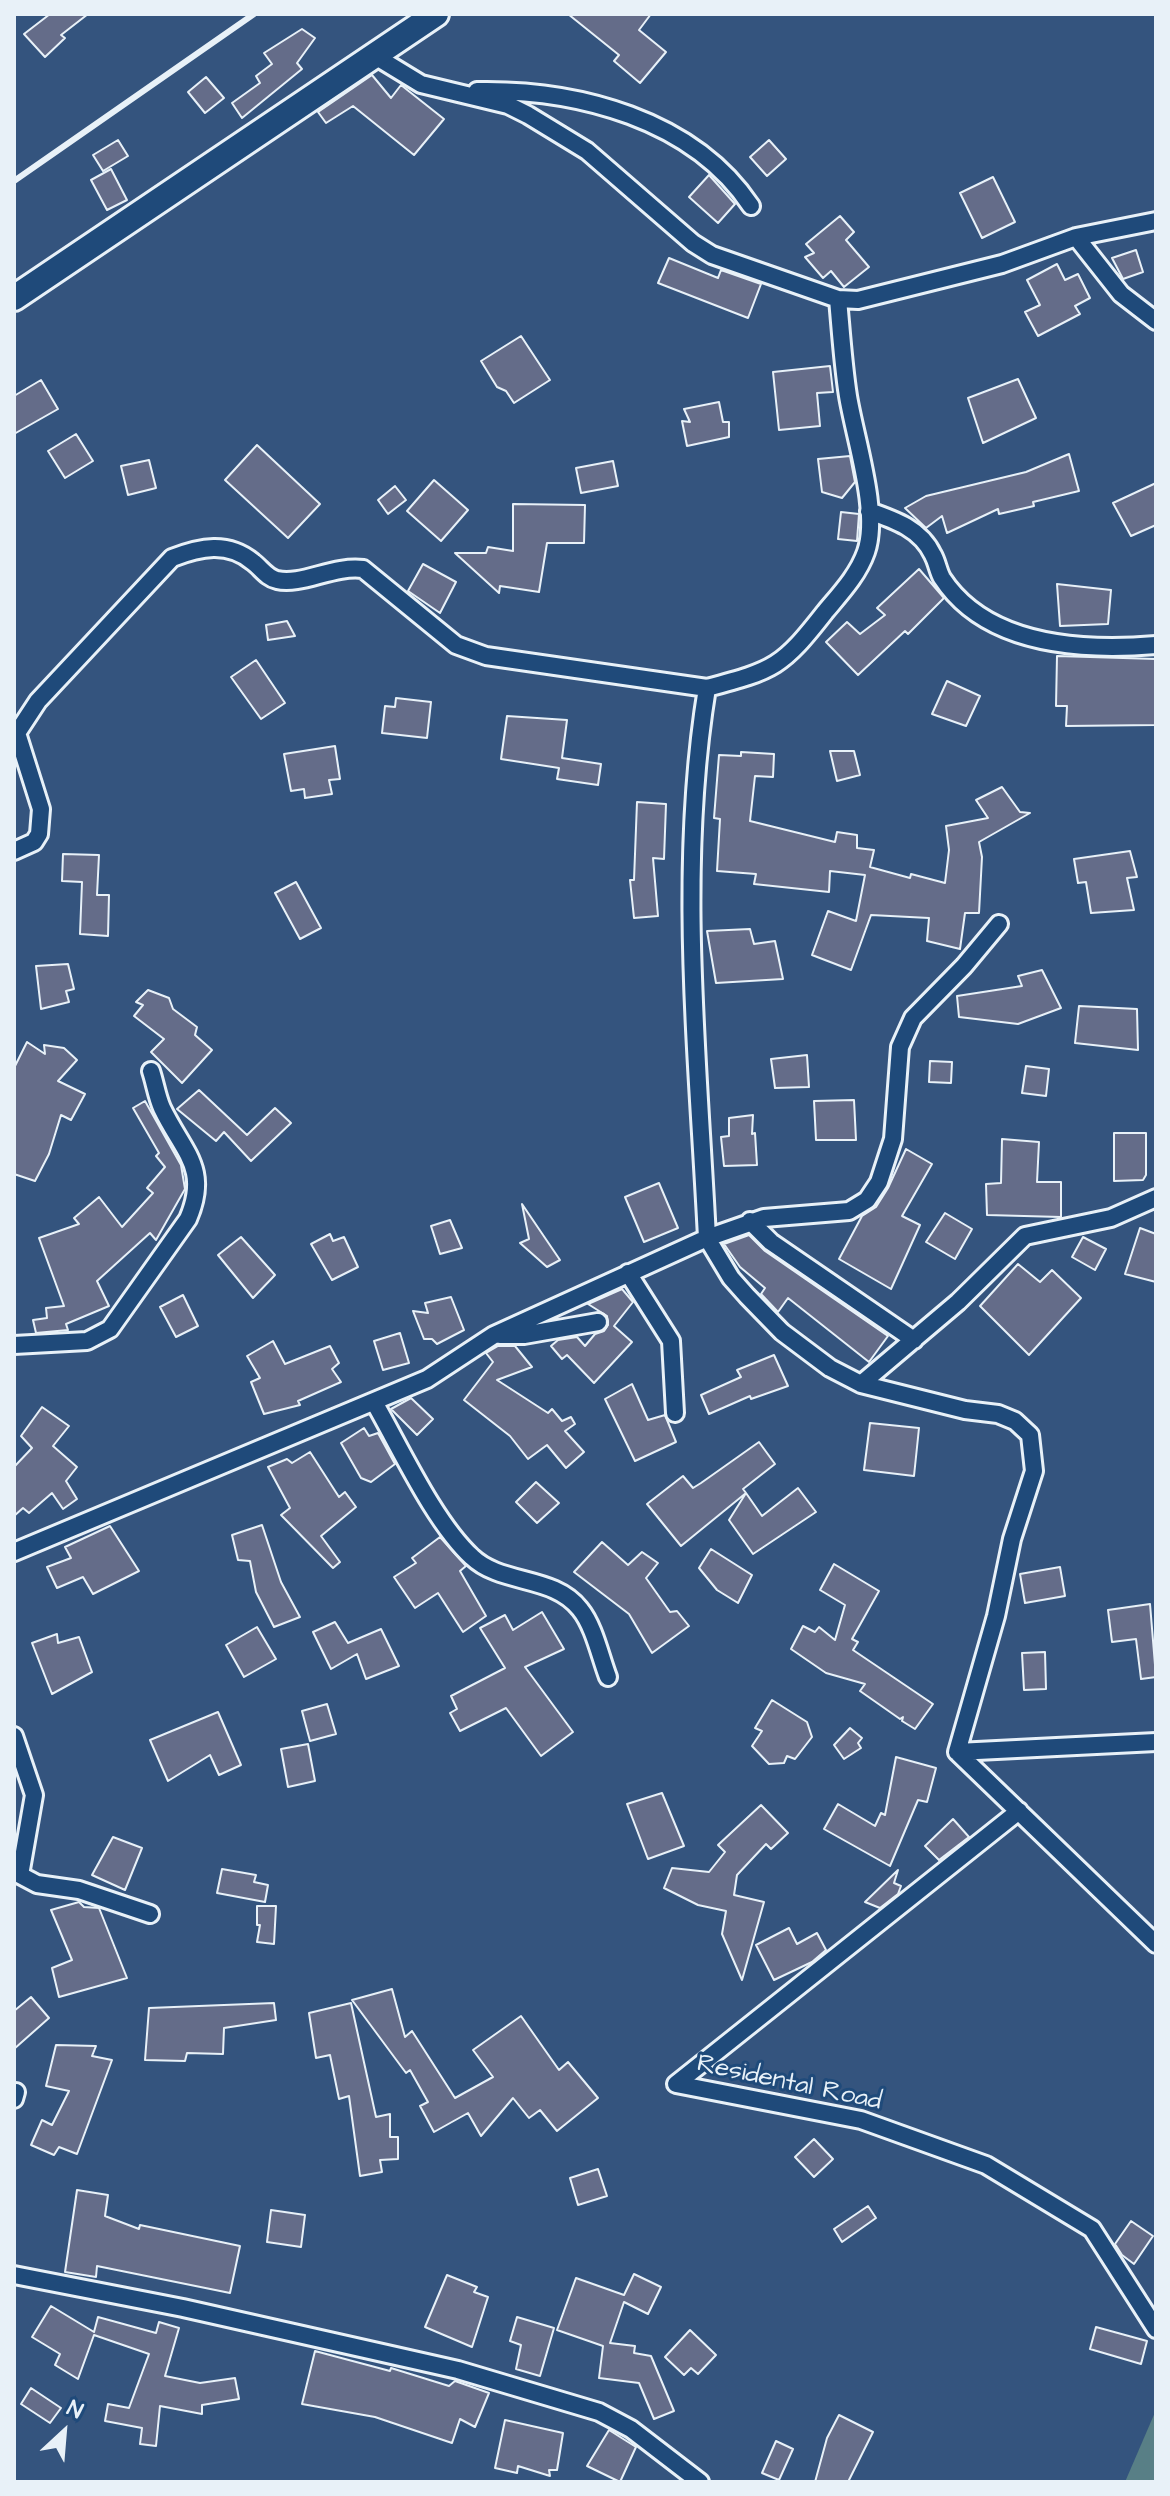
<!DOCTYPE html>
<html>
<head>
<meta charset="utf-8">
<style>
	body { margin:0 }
	#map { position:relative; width:1170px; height:2496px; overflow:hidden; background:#34547e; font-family:"Architects Daughter",sans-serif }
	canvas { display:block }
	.frame { position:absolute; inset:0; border:16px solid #e8f1f8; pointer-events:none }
	.north { position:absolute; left:24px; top:2392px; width:80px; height:80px; -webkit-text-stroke:6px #1f4a7a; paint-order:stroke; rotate:26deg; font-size:22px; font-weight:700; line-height:32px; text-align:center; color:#e8f1f8 }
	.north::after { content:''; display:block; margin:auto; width:28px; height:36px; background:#e8f1f8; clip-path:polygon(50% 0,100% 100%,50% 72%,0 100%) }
</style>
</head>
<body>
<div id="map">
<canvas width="1170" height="2496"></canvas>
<div class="frame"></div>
<div class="north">N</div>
</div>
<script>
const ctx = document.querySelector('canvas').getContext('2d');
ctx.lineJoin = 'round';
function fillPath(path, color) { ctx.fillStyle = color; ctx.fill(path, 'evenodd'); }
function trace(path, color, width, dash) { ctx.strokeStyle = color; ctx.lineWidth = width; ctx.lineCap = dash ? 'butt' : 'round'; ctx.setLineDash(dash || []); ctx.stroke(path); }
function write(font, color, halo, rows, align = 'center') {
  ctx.font = font + ' "Architects Daughter",sans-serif'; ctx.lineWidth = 6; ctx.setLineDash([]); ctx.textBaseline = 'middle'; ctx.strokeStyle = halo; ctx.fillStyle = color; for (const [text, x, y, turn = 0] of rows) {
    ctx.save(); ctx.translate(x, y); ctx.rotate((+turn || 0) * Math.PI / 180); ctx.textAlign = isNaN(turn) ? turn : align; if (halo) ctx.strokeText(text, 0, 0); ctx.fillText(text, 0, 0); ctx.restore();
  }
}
fillPath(new Path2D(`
	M1156 2410V2482H1125Z`), '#587f86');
const building = new Path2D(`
	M50 14H88L61 35 65 38 45 57 24 34Z
	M568 14H651L639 30 666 52 640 83 614 61 619 55Z
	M302 29 315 38 297 63 302 69 242 118 232 103 260 83 256 76 272 64 264 53Z
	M372 75 391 98 401 85 444 119 414 155 353 106 326 123 318 112Z
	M206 77 224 98 205 113 188 92Z
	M118 140 128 156 103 171 93 155Z
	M769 140 786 159 767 176 750 157Z
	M111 169 127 200 107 210 91 180Z
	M709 175 735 204 718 223 689 197Z
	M993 177 1015 222 982 238 960 193Z
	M840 216 854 232 846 240 869 267 844 287 831 271 823 278 805 257 814 253 806 244Z
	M1136 250 1143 272 1123 279 1112 258Z
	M669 258 718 278 721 270 761 284 748 318 658 283Z
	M1057 264 1065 280 1078 274 1090 298 1075 306 1080 314 1038 336 1025 312 1040 305 1027 280Z
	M521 336 550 380 514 403 506 391 497 387 481 361Z
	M830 366 833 392 817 393 820 426 779 430 773 372Z
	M1018 379 1036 418 983 443 968 398Z
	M41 380 58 409 14 434V396Z
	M719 402 723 422H729V437L687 446 682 421 690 422 684 409Z
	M76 434 93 461 65 478 48 451Z
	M257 445 320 504 288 538 225 480Z
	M1069 454 1079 491 1033 502 1034 506 999 514 998 509 947 533 942 516 926 528 905 508 926 496 1026 472Z
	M850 456 855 482 842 498 822 492 818 459Z
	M149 460 156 488 128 495 121 466Z
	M613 461 618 486 581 493 576 468Z
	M434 480 468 510 441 541 407 511Z
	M1156 483V525L1131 536 1113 503Z
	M395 486 406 500 388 514 378 500Z
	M513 504 585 505 584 543H547L539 592 500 586 499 593 455 553H486L488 547 513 551Z
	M841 512 859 514 857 541 838 539Z
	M423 564 456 582 440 613 408 591Z
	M919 569 944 598 908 634 905 631 858 675 826 642 847 622 860 634 885 615 877 608Z
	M1057 584 1111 590 1108 624 1060 626Z
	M287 621 295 636 268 640 266 625Z
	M1057 656 1156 659V725L1066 726 1067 706H1056Z
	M256 660 285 703 261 719 231 677Z
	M947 681 980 696 966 726 932 714Z
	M396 698 431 702 427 738 382 733 385 706 395 707Z
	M507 716 567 720 562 758 601 764 598 785 557 779 559 768 501 759Z
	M335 746 340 779 329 780 332 794 305 798 304 789 291 791 284 754Z
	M830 751H854L860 775 837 781Z
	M741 752 774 754 773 777 755 776 750 821 835 842 837 832 857 835V848L874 850 870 867 910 878 911 874 945 883 949 850 946 826 988 818 976 800 1002 787 1020 812 1030 813 979 842 982 857 979 913H965L960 949 927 941 929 918 871 915 851 970 812 955 828 911 856 921 865 875 830 871 829 892 754 884 756 874 717 871 720 819 714 818 719 755 741 756Z
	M637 802 666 804 664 859 653 858 658 916 634 918 630 880H634Z
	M1130 851 1137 877 1127 878 1134 910 1091 913 1086 882 1078 883 1074 859Z
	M63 854 99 855 97 895H109L108 936 80 934 82 882 62 881Z
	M296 882 321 928 300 939 275 893Z
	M750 929 754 944 775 941 783 979 716 983 707 931Z
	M68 964 74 989 66 991 69 1002 41 1009 36 966Z
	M1042 970 1061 1008 1018 1024 959 1017 957 996 1022 986 1018 976Z
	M148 990 169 998 173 1009 197 1027 195 1035 212 1050 182 1083 151 1052 164 1039 134 1016 143 1005 136 1002Z
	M1079 1006 1137 1009 1138 1050 1075 1043Z
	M27 1042 45 1054 44 1045 64 1048 77 1060 58 1081 85 1094 71 1120 61 1115 49 1154 35 1181 14 1174V1068Z
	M807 1055 809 1087 775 1088 771 1059Z
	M930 1061 952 1062 951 1083 929 1082Z
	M1026 1066 1049 1069 1046 1096 1022 1093Z
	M199 1090 247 1135 275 1108 291 1123 251 1161 224 1132 216 1141 177 1109Z
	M854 1100 856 1140H816L814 1101Z
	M145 1101 181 1165 185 1189 156 1240 150 1233 97 1281 109 1306 66 1324 68 1330 36 1333 33 1320 47 1318 46 1308 64 1306 39 1238 79 1224 74 1218 99 1197 122 1227 153 1193 147 1188 165 1167 156 1156 159 1153 133 1108Z
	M753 1115 752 1134 755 1133 757 1165 724 1166 721 1137 729 1136V1118Z
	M1114 1133H1146V1175L1143 1180 1114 1181Z
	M1002 1139 1039 1142 1037 1182H1061V1217L987 1215 986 1184 1001 1183Z
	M906 1149 932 1164 902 1216 920 1225 891 1289 839 1259 862 1216 876 1207 888 1188Z
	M659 1183 678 1228 644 1242 625 1197Z
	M522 1204 560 1260 547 1267 520 1243 529 1239Z
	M945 1213 972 1229 955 1259 926 1242Z
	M450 1220 462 1248 440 1254 431 1226Z
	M1140 1228 1156 1234V1282L1125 1274Z
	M330 1234 333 1241 344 1237 358 1267 332 1280 311 1244Z
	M749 1235 765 1251 888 1336 869 1362 788 1298 778 1312 761 1294 765 1288 740 1267 724 1244Z
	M241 1237 275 1275 253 1298 218 1255Z
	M1083 1237 1106 1249 1095 1270 1072 1257Z
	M1018 1264 1040 1282 1052 1270 1081 1298 1029 1355 980 1306Z
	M622 1289 633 1302 614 1326 632 1342 594 1383 567 1355 562 1359 551 1346 558 1340 577 1337 585 1346 595 1334 604 1331 608 1325 607 1316 588 1304Z
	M183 1295 198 1326 176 1337 160 1307Z
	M451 1297 464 1330 437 1344 432 1339H424L413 1311 428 1313 425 1303Z
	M400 1333 409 1363 383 1370 374 1341Z
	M273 1341 285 1364 330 1346 339 1363 332 1369 341 1382 298 1401 300 1405 264 1414 251 1382 260 1378 247 1356Z
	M498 1346H515L532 1367 497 1380 548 1413 552 1409 562 1421 571 1417 575 1424 565 1431 584 1452 566 1468 547 1445 528 1459 510 1436 464 1400 493 1362 486 1353Z
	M774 1355 788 1386 751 1399 750 1396 709 1414 701 1395 741 1377 737 1370Z
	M632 1384 648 1420 665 1415 676 1442 635 1461 605 1399Z
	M411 1398 433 1419 417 1435 391 1409Z
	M42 1407 69 1426 53 1446 77 1467 66 1481 77 1499 63 1509 52 1493 29 1513 23 1508 14 1516V1467L32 1448 21 1436Z
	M870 1423 919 1428 914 1476 864 1470Z
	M364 1428 369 1436 378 1433 395 1464 371 1482 361 1478 341 1443Z
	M759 1442 775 1464 743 1489 746 1493 681 1546 647 1504 683 1476 693 1488 701 1483Z
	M310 1452 339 1497 345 1492 356 1507 321 1536 340 1562 333 1568 281 1515 290 1508 268 1467 287 1459 292 1463Z
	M536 1482 559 1503 537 1523 516 1502Z
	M798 1488 816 1512 753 1554 729 1520 746 1493 762 1516Z
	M262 1525 281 1582 300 1617 274 1627 256 1592 250 1561 238 1560 232 1535Z
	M110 1526 139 1571 93 1594 83 1577 57 1588 47 1567 71 1558 65 1547Z
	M440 1537 466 1566 460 1571 486 1616 463 1632 438 1593 415 1608 394 1577 416 1563 412 1558Z
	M602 1542 628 1565 642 1552 658 1563 646 1578 670 1612 677 1611 689 1626 652 1653 629 1614 574 1572Z
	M711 1549 752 1575 738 1603 717 1590 699 1568Z
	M834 1564 879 1591 852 1639 858 1642 853 1650 933 1704 915 1729 902 1721 903 1717 900 1719 860 1691 865 1684 826 1673 791 1649 803 1626 815 1632 819 1627 835 1640 845 1605 820 1590Z
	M1060 1567 1065 1596 1025 1603 1020 1574Z
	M1150 1604 1156 1677 1141 1679 1136 1639 1112 1642 1108 1610Z
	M542 1612 564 1649 525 1667 573 1732 541 1756 506 1708 460 1731 450 1713 457 1709 451 1696 505 1668 480 1628 505 1615 513 1630Z
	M335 1622 348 1643 381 1629 399 1666 366 1679 357 1654 331 1669 313 1632Z
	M257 1627 276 1659 244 1677 226 1645Z
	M57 1634 58 1643 79 1637 92 1672 52 1694 32 1643Z
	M1045 1652 1046 1689 1024 1690 1022 1653Z
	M772 1700 807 1722 812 1737 795 1759 787 1756 784 1763 769 1764 752 1746 762 1731 755 1728Z
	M327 1704 336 1734 310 1741 302 1711Z
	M218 1712 241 1765 219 1775 210 1755 168 1781 150 1740Z
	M850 1728 862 1738 858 1743 861 1748 844 1759 834 1745Z
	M308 1744 315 1781 288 1787 281 1749Z
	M896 1757 936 1768 927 1802 918 1800 890 1866 824 1829 838 1804 875 1826 881 1813 885 1815Z
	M662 1793 684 1846 648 1859 627 1804Z
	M761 1805 788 1833 771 1849 766 1844 737 1875 734 1895 764 1902 742 1980 722 1934 726 1911 698 1905 664 1888 672 1868 709 1872 725 1852 718 1845Z
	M953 1819 969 1837 939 1860 925 1846Z
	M113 1837 142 1848 125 1890 92 1875Z
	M222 1869 256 1875 254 1882 268 1885 265 1902 217 1893Z
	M898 1870 894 1883 901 1886 898 1894 880 1908 865 1902Z
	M79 1902 84 1907 99 1908 127 1978 59 1997 52 1968 72 1960 51 1910Z
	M257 1906H276L274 1944 257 1942 260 1925H257Z
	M789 1928 797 1944 817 1933 826 1950 812 1962 774 1980 756 1945Z
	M392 1989 405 2037 412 2031 455 2098 493 2077 473 2050 521 2016 559 2070 568 2062 598 2098 557 2131 540 2110 529 2118 513 2098 481 2136 468 2113 434 2132 420 2106 428 2102 410 2070 406 2073 352 2000Z
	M31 1997 49 2018 14 2049V2011Z
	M274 2003 276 2020 224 2028 223 2054 187 2053 185 2061 145 2060 149 2008Z
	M351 2003 376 2117 390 2114V2137H398V2159L380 2160 382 2172 360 2176 349 2096 339 2099 330 2055 316 2058 309 2013Z
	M56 2045 96 2046 92 2056 112 2060 77 2154 59 2147 54 2155 31 2145 42 2120 52 2125 69 2091 46 2086Z
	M814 2139 833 2159 814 2177 795 2157Z
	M598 2169 607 2196 578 2205 570 2178Z
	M77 2190 108 2195 105 2216 139 2229 140 2225 240 2246 230 2293 97 2266 96 2277 65 2272Z
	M868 2206 876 2218 842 2242 834 2229Z
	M271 2210 305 2215 301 2247 267 2242Z
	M1131 2221 1153 2236 1134 2264 1122 2255 1115 2244Z
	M634 2274 661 2287 648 2314 624 2302 610 2343 635 2346 634 2353 651 2356 674 2411 654 2419 639 2383 599 2378 603 2346 557 2330 576 2278 624 2295Z
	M447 2275 477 2287 474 2292 488 2297 472 2347 425 2327Z
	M51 2306 94 2332 98 2317 156 2333 159 2322 179 2328 165 2376 200 2383 235 2378 239 2399 202 2405V2414L160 2406 156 2446 140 2444 142 2428 105 2421 108 2404 129 2408 149 2354 94 2335 78 2379 55 2365 60 2354 32 2337Z
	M517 2317 554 2328 540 2376 516 2369 521 2345 510 2341Z
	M1096 2327 1147 2341 1141 2364 1090 2349Z
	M690 2330 716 2355 698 2374 691 2368 684 2375 665 2357Z
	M315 2351 390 2371 391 2368 449 2386 455 2381 489 2393 475 2427 460 2419 452 2443 375 2417 302 2404Z
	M31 2388 61 2408 50 2423 21 2404Z
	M839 2415 873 2432 848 2482H815L827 2438Z
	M505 2420 563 2433 557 2470H549L550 2476 518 2466 517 2473 495 2468Z
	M609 2430 636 2447 620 2482 587 2466Z
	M776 2441 793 2449 779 2480 762 2473Z`);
fillPath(building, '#646c89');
trace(building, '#e8f1f8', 2);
const street = new Path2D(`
	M375 56 421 84 508 105 528 115 587 151 693 243 712 255 838 299 858 300 1002 264 1076 237 1156 221
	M477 91C577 89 693 119 751 206
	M1076 237 1121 294 1156 321
	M869 511C895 520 921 529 933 555 937 562 938 571 942 578 987 647 1083 651 1156 645
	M707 688C775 670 782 667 825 612 840 594 858 575 866 552 880 512 855 439 848 396 843 364 841 332 838 299
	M14 851 34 842 39 834 41 809 17 733 38 701 172 558C200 547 228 541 253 562 261 568 267 578 277 580 301 586 334 565 363 569L456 645 486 656 707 688C677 869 698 1056 707 1238L731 1278 747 1296 782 1332 830 1368 861 1384 965 1410 998 1414 1015 1421 1030 1435 1034 1471 1012 1539 996 1616 957 1752
	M750 1221 771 1242 914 1340
	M628 1273 671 1341 675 1413
	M500 1335H524L598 1322
	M14 1345 87 1341 110 1329 188 1219C210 1168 183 1152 162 1108 157 1097 155 1083 151 1071
	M861 1384 958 1302 1025 1236 1111 1218 1156 1198
	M374 1402C400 1447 434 1522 472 1557 501 1585 554 1575 580 1609 594 1626 600 1656 608 1677
	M14 1552 427 1379 494 1335 707 1238 764 1218 849 1211 867 1200 879 1182 893 1139 900 1047 913 1018 964 966 999 924
	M14 1736 34 1795 20 1875 37 1884 79 1890 150 1914
	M957 1752 1156 1944
	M957 1752 1156 1742
	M1019 1811 676 2084 861 2120 986 2165 1092 2229 1156 2329
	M14 2099 16 2092
	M14 2275 183 2308 458 2370 599 2412 631 2429 700 2482`);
const secondary = new Path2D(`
	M14 298 436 14`);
trace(street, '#e8f1f8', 22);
trace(secondary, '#e8f1f8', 30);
trace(street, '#1f4a7a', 16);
trace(secondary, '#1f4a7a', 24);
trace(new Path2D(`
	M14 181 254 14`), '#e8f1f8', 6);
write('26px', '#e8f1f8', '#1f4a7a', [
	["Residental Road",789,2084,12]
]);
</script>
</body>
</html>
